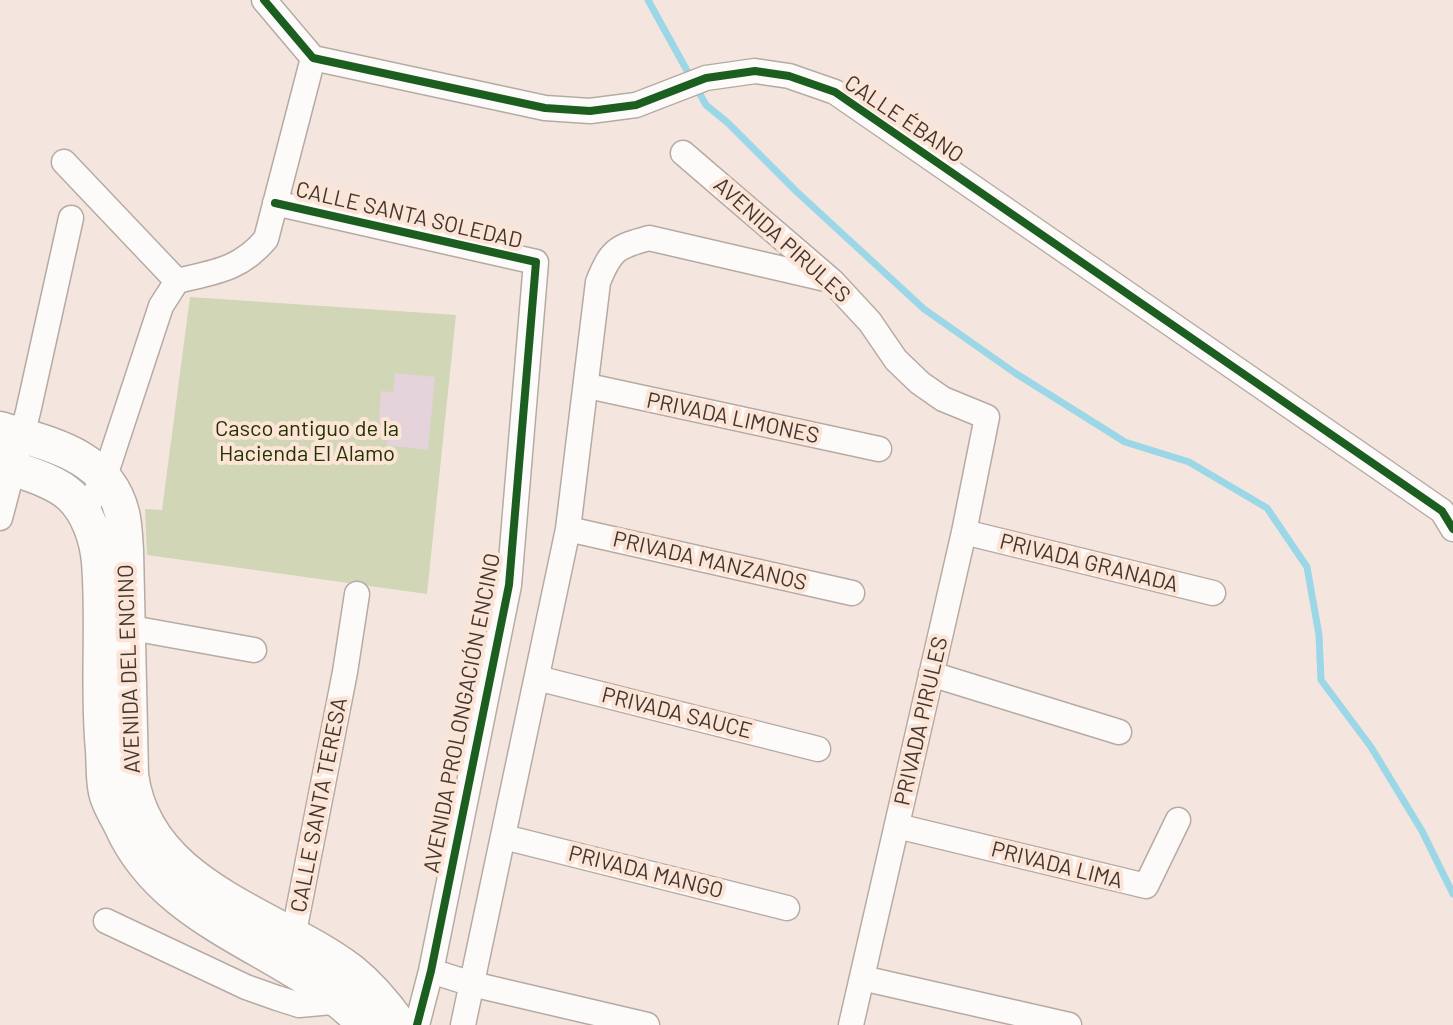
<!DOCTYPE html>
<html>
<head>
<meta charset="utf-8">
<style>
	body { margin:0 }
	canvas { display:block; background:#f4e6de }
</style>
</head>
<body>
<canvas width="1453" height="1025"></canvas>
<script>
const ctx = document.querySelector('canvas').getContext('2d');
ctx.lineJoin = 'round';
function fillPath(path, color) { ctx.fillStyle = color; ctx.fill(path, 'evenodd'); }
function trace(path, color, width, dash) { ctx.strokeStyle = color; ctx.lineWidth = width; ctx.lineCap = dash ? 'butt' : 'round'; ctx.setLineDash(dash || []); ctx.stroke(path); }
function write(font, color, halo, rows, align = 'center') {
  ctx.font = font + ' Barlow,sans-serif'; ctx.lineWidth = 8; ctx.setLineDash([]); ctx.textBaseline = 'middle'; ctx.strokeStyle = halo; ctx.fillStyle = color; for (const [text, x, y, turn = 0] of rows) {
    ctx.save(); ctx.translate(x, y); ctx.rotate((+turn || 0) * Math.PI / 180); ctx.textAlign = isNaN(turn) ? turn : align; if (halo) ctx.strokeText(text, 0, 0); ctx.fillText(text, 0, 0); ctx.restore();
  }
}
fillPath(new Path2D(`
	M190 297 456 315 427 594 147 555 145 509 162 510Z`), '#d0d6b6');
trace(new Path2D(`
	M648 0 706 105 728 123 797 192 924 309 1015 373 1125 442 1189 462 1267 508 1307 567 1319 635 1321 680 1371 747 1422 831 1453 894`), '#9cd7e8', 7);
fillPath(new Path2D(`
	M395 373 435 377 428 450 387 445 389 423 379 421 381 391 393 392Z`), '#e4d3db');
const street = new Path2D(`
	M264 0 313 58 545 108 590 111 636 105 706 78 755 71 789 76 835 92 1442 511 1453 529
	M683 153 832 281 870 322 896 360 920 383 943 399 987 417 964 532 851 1025
	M64 162 177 281
	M275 203 536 262 509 585 431 971 417 1025
	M588 386 879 449
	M84 512 105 476 161 306 177 281C214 272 240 270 266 239L313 58
	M0 518 28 412 71 218
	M568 529 852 593
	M964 532 1213 593
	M126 627 254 650
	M931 674 1119 732
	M537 678 818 749
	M897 826 1146 886 1178 820
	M504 837 787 908
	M106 921 246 987 277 998 299 1005 343 1001
	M293 937 345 672 357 594
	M431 971 472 984 647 1025
	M862 978 1069 1025
	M463 1025 568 529 598 282C611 250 616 247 649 238L826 279`);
const secondary = new Path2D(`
	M0 429C49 444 108 455 122 513 125 525 125 538 126 550L131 775C146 887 274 913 351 971 371 987 385 1004 400 1025
	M0 464C22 472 54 480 71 496 88 512 97 539 99 562 104 624 97 687 103 750 104 764 103 779 106 792 108 803 116 815 121 825 167 929 293 948 365 1025`);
trace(street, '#b6aba4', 27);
trace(secondary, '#b6aba4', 37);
trace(street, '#fdfbfa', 24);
trace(secondary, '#fdfbfa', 34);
trace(new Path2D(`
	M264 0 313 58 545 108 590 111 636 105 706 78 755 71 789 76 835 92 1442 511 1453 529
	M275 203 536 262 509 585 431 971 417 1025`), '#1b5e20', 8);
write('22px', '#423730', '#fce4d6', [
	["CALLE ÉBANO",904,119,34],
	["CALLE SANTA SOLEDAD",409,215,13],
	["AVENIDA PIRULES",782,240,42],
	["PRIVADA LIMONES",733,418,12],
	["PRIVADA MANZANOS",710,561,13],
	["PRIVADA GRANADA",1089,563,14],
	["AVENIDA DEL ENCINO",129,669,-92],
	["AVENIDA PROLONGACIÓN ENCINO",462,713,-79],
	["PRIVADA SAUCE",677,713,14],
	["PRIVADA PIRULES",921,721,-77],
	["CALLE SANTA TERESA",319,805,-79],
	["PRIVADA LIMA",1057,865,14],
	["PRIVADA MANGO",646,872,14]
]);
write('22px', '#233301', '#fce4d6', [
	["Casco antiguo de la",307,429],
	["Hacienda El Alamo",307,454]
]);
</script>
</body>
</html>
